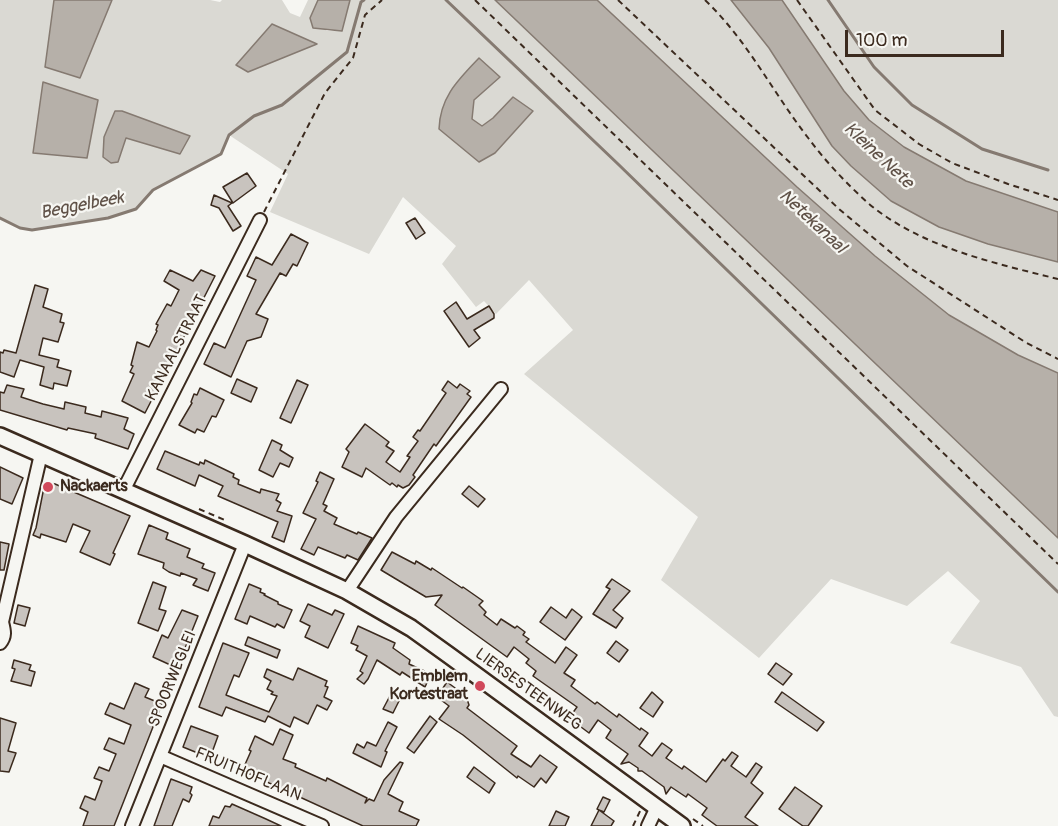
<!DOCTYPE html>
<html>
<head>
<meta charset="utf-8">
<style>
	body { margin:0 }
	#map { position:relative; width:1058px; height:826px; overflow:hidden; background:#f6f6f2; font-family:Pangolin,sans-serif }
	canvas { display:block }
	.scale { position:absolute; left:845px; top:30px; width:159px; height:27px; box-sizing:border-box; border:3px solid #3b2a1e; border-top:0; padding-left:8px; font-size:18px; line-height:21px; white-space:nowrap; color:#3b2a1e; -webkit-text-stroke:4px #f6f6f2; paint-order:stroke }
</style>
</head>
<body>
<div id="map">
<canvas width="1058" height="826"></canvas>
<div class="scale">100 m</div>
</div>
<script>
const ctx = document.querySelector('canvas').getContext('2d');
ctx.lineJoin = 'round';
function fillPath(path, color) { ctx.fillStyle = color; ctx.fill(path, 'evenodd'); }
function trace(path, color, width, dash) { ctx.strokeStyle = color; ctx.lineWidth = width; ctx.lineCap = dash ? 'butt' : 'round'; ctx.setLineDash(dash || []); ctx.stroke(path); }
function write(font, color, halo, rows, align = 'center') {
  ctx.font = font + ' Pangolin,sans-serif'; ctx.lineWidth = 4.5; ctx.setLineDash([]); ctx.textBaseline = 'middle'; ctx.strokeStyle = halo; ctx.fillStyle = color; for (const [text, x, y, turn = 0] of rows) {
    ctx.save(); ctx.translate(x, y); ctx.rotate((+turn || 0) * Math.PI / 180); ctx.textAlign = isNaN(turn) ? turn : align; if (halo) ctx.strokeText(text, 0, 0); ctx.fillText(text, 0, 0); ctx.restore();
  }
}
fillPath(new Path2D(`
	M0 0H54L45 67 80 77 112 0H210L220 2 222 0H282L290 13 300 17 308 0H318L310 18 327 31H341L350 0H495L1058 538V717L1054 716 1021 667 950 643 980 601 948 571 907 606 831 579 759 658 661 580 698 517 524 374 573 330 529 280 496 314 484 301 476 307 442 264 456 246 403 197 369 254 270 212 288 174 229 135 221 154 153 190 136 209 108 218 32 230 20 228 0 218ZM316 44 248 72 236 65ZM499 77 474 100 472 119 481 126 493 118 513 97 479 162 453 86ZM190 136 180 154 126 138Z
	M597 0H731L769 48 832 146 851 166 891 201 939 227 988 244 1058 262V373L1018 355 949 315 875 256 797 187Z
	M782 0H1058V212L966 181 904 147 869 120 844 91Z`), '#dad9d3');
const water = new Path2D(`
	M54 0H112L80 78 45 67Z
	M318 0H350L342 31 313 28 310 18Z
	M495 0H597L797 187 875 256 949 315 1018 355 1058 373V538Z
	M731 0H782L844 91 869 120 904 147 966 181 1058 212V262L988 244 939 227 891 201 851 166 832 146 769 48Z
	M272 24 317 44 248 72 236 65Z
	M479 58 500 77 474 100 472 119 482 126 493 118 513 97 533 111 495 153 479 162 439 129C440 97 458 80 479 58Z
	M43 82 98 100 87 158 33 153Z
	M115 111H122L190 136 180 154 126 138 118 162 111 163 103 157 104 137Z`);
fillPath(water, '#b6b0a9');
trace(water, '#857a71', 1.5);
trace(new Path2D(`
	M446 0 618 164 1058 592
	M828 0 874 67 912 105 982 149 1048 170
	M0 218 20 228 32 230 108 218 136 209 153 190 221 154 229 135 254 116 282 105 347 52 361 2 364 0`), '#857a71', 3);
const building = new Path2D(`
	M247 173 256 186 233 203 223 187Z
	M214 195 232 203 228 206 241 226 233 231 219 208 211 205Z
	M415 218 425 233 416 239 406 223Z
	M291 234 308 243 297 266 293 264 286 276 280 273 256 314 268 319 261 337 247 341 231 377 204 364 214 343 225 348 256 280 247 276 256 257 272 265Z
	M170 270 193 281 201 270 215 276 145 413 122 401 134 374 130 372 133 366 131 365 137 342 149 347 157 331 156 330 158 325 156 324 167 304 171 306 179 290 164 281Z
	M35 285 48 289 43 307 62 314 60 322 64 323 58 342 43 338 39 355 59 360 57 367 71 371 67 386 54 383 53 389 40 385 44 367 20 360 14 377 0 372V352L3 353 4 350 16 353Z
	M456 302 467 319 489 306 494 314V318L474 330 480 338 469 347 444 311Z
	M237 379 257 388 251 402 231 393Z
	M297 380 308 385 291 423 280 418Z
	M448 381 457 388 460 384 470 391 467 394 471 397 436 446 434 444 413 475 415 477 409 485 403 488 398 485 397 487 392 483 390 485 366 468 362 477 342 467 349 452 346 449 365 424 389 442 386 446 394 451 386 462 400 472 410 457 407 456 418 441 413 437 418 430 420 431 446 393 442 390Z
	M7 385 24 389 21 397 43 404 64 409 65 402 86 407 85 413 101 417 102 411 128 418 124 429 134 434 128 449 95 438 96 434 68 428 67 430 0 410V392L4 393Z
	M200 388 224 400 216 417 212 416 204 432 197 429 195 433 179 425 192 403 191 402 194 394 197 395Z
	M272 440 282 445 280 450 293 458 289 467 280 463 273 477 259 470Z
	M165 451 199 465 200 462 204 464 205 460 234 474 233 477 239 480 238 484 260 493 261 489 279 494 276 500 281 503 277 511 292 516 284 542 272 537 278 522 218 496 223 486 199 475 195 486 157 469Z
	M0 467 23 478 12 504 0 499Z
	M320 472 334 479 323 504 327 506 324 511 337 518 334 524 357 534 358 532 372 538 358 560 347 555 345 558 318 547 314 555 301 549 316 519 303 513 318 482 316 481Z
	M45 482 55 484 130 516 113 553 115 554 110 565 80 552 90 531 73 524 66 542 41 534 40 538 33 535 36 528Z
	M469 486 485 499 478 507 462 494Z
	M149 525 168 533 166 539 190 549 187 557 204 564 202 568 215 573 208 591 193 585 197 579 181 573 180 576 169 572 163 568 164 563 138 554Z
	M0 542 9 544 4 570H0Z
	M392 552 415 564 416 561 431 570 432 568 462 588 463 587 483 601 479 605 486 612 484 615 497 625 501 619 515 628 517 626 525 632 523 635 529 639 526 642 555 663 566 647 577 655 564 673 575 680 571 686 595 704 597 702 617 717 619 714 640 730 641 728 648 733 639 746 652 756 662 743 672 750 666 758 682 769 684 766 706 782 723 759 725 761 732 752 738 756 731 766 746 777 756 763 762 767 751 783 763 793 745 817 758 826H717L702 815 707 808 688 794 686 797 671 787 666 794 664 787 642 771H638V768L629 762 621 764 628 754 606 738 611 730 598 720 589 733 569 718 577 707 533 676 536 671 526 663 529 659 514 647 507 657 435 605 442 595 426 597 381 570Z
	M612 579 630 591 613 610 623 618 616 628 593 614 610 589 606 587Z
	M153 582 166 587 159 609 166 611 158 631 138 623Z
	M249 584 261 589 260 592 265 594 264 595 278 602V604L292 610 284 628 277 624 275 627 250 616 247 624 235 619Z
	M308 604 332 615 335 610 344 614 328 648 305 637 310 626 300 621Z
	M18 605 30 608 25 626 14 623Z
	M551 607 566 618 572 609 582 617 565 640 540 622Z
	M182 610 198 616 177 668 153 657 162 635 168 638Z
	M358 626 395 643 393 648 410 660 409 664 431 674 425 687 402 672 400 675 377 660 368 679 364 684 357 679 363 673 360 671 367 656 356 650 358 646 351 643Z
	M248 637 280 650 277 658 245 645Z
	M616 641 628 650 619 662 607 653Z
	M223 643 249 653 239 677 234 675 226 695 269 712 277 696 271 694 273 692 267 689 271 681 264 677 267 669 293 680 298 668 327 681 325 686 328 687 324 697 332 701 327 710 317 705 308 724 294 717 290 727 268 716 265 722 226 707 222 716 199 707Z
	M14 660 31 665 29 670 35 672 31 686 11 681 15 669 12 668Z
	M776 663 792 674 783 685 768 674Z
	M447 682 466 696 469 705 467 708 517 746 511 754 531 767 540 755 557 767 546 783 541 778 534 787 518 776 517 778 463 735 439 719 449 706 437 697Z
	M135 683 149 689 145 697 162 704 114 826H83L88 812 80 808 85 796 95 800 102 781 94 778 99 767 109 771 116 754 104 749 109 738 124 744 131 725 105 714 110 703 124 709Z
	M392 692 401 697 393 713 383 709Z
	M652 692 663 702 653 717 640 708Z
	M782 692 824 722 817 731 775 702Z
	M430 716 437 722 414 753 407 748Z
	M0 718 16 723 8 751 16 753 9 772 0 771Z
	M388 722 397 727 385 751 387 752 381 767 353 753 357 744 364 748 367 742 376 746Z
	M191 726 218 736 210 758 183 747Z
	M280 729 293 735 283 759 296 764 295 767 326 781 327 778 367 798 365 803 369 799 374 801 384 780 400 762 403 763 388 794 403 802 399 811 419 820 416 826H363L245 772 243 769 251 751 249 750 255 736 273 745Z
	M474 767 495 783 489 793 467 777Z
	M171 779 192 787 190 793 192 795 189 802 183 799 172 826H154Z
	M795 787 822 806 808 826H803L779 809Z
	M603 797 610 800 604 812 599 810 614 821 611 826H591L599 810 597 809Z
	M232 804 266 819 281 826H209L213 816 219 818 225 806 230 807Z
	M556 811 569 817 565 826H549Z`);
fillPath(building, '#c8c3be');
trace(building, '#3b2a1e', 1.5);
const minor = new Path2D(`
	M123 491 260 220
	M347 591 396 517 501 389
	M0 643C6 636 4 630 2 622L41 454
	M160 756 322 826
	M132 826 245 544
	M648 826 657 807`);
const major = new Path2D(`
	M0 436 245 544 347 591 411 628 450 656 682 826`);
trace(minor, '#3b2a1e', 16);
trace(major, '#3b2a1e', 20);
trace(new Path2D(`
	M475 0 1058 564
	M618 0 839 209 907 266 1025 342 1058 359
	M705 0C748 41 773 93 809 139 826 162 847 184 868 203 920 247 994 263 1058 279
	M797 0 875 110 919 144 952 163 1008 184 1058 200
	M264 212 325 93 353 58 365 15 382 0
	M199 509 227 521
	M693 819 703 826
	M633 826 641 809`), '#3b2a1e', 2, [6, 4.5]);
trace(minor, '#f6f6f2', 12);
trace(major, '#f6f6f2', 15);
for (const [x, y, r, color] of [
	[48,487,6,"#d1495b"],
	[480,686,6,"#d1495b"]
]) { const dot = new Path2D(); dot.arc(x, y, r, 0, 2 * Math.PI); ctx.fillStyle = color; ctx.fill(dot); trace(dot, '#f6f6f2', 2); }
write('16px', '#3b2a1e', '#f6f6f2', [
	["KANAALSTRAAT",177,348,-63],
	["SPOORWEGLEI",173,679,-68],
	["LIERSESTEENWEG",528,690,36],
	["FRUITHOFLAAN",248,775,23]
]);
write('bold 16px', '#3b2a1e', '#f6f6f2', [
	["Nackaerts",60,487],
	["Emblem",468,677,"right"],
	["Kortestraat",468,695,"right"]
], 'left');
write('italic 18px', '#605248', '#f6f6f2', [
	["Kleine Nete",878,156,43],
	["Beggelbeek",82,206,-11],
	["Netekanaal",812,222,43]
]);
</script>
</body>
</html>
